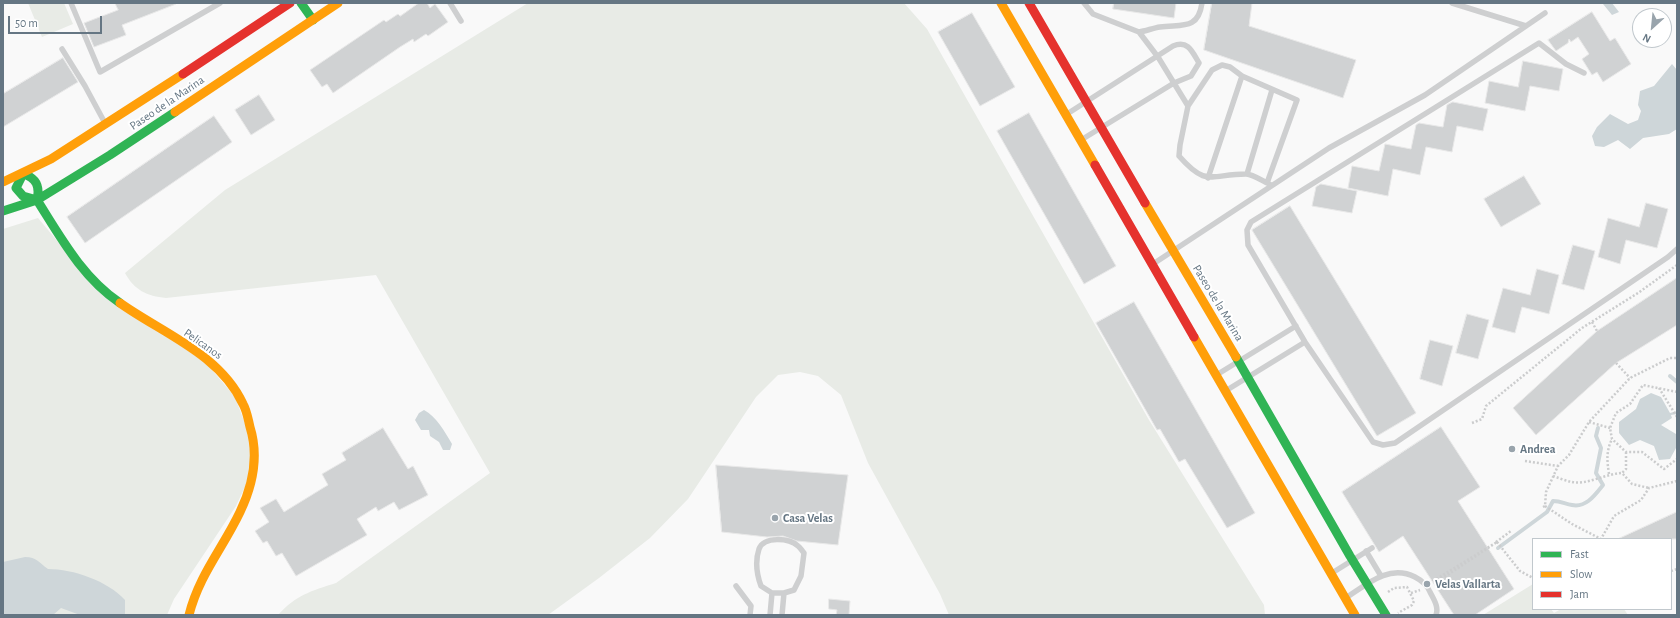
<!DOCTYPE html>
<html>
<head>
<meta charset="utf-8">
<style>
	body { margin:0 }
	#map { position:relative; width:1680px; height:618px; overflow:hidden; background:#f9f9f9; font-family:"Alegreya Sans",sans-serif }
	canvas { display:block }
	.frame { position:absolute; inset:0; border:4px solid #657683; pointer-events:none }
	.legend { position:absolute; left:1532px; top:538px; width:140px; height:72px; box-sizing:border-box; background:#fff; border:1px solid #c1c8cd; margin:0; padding:5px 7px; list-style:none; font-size:12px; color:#657683 }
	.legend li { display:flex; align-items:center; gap:8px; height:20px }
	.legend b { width:20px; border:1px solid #c1c8cd }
	.north { position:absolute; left:1632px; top:8px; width:40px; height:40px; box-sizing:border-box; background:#fff; border:1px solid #c1c8cd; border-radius:50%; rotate:207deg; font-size:11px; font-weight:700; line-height:16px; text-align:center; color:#657683 }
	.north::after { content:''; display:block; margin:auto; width:14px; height:18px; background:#99a4ac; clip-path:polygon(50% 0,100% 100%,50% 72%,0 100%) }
	.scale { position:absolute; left:8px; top:16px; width:94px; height:18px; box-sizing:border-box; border:2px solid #657683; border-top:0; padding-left:5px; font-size:12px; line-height:14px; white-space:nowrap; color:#657683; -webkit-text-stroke:3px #fff; paint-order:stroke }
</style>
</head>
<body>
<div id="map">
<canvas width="1680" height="618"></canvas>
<div class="frame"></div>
<ul class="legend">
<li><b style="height:5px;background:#30b455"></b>Fast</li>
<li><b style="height:5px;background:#ff9f0a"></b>Slow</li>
<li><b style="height:5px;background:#e5322d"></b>Jam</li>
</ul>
<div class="north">N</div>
<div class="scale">50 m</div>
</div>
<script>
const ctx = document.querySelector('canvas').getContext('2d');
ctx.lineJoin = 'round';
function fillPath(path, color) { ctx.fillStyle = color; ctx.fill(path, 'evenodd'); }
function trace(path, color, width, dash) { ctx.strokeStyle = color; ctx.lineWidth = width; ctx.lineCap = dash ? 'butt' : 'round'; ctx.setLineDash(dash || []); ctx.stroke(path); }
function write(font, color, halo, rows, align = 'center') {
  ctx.font = font + ' "Alegreya Sans",sans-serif'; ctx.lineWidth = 4; ctx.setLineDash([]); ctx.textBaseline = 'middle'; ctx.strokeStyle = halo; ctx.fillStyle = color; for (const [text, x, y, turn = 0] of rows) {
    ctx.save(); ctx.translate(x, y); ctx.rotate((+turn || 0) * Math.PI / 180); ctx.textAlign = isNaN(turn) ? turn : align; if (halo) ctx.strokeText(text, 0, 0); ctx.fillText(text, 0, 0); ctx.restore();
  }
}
fillPath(new Path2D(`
	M28 3H64L73 24 42 37Z
	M528 3H904L927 29 1149 420 1264 605 1265 615H949L940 594 868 463 841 395 818 376 800 372 778 375 756 397 688 499 650 538 599 578 548 615H278C296 595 311 591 336 583L490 473 376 275 166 298C147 296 134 290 125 273L225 190Z
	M38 218 96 287 207 364 235 397 250 437 251 474 236 506 174 599 167 615H3V229Z
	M1533 584V609H1551L1554 613 1561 609H1624L1628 615H1483Z`), '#e8ebe6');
fillPath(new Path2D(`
	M1612 3 1619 12 1612 15 1603 4Z
	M1672 64 1677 70V129L1669 134 1643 138 1630 149 1618 140 1604 147 1595 146 1592 136 1597 127 1610 114 1628 124 1638 120 1641 111 1638 105 1640 91 1654 86Z
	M1651 393 1661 397 1670 413 1677 411V414L1671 415 1672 418 1661 425 1676 434V448L1670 459 1659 460 1654 446 1640 440 1629 445 1619 433V422L1636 409 1640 399Z
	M424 410C436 416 445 432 452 444L450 450H443L439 442 430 436 429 430H421L415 420 419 413Z
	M25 557C37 557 39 563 48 569 73 569 108 581 125 600V615H80L61 608 53 615H3V562Z`), '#ced6d9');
trace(new Path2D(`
	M1670 376 1677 382
	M1498 548 1547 512 1553 501C1561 501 1565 504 1572 505 1586 508 1595 495 1603 485L1596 473 1601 448 1596 436 1598 428`), '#ced6d9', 4);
const building = new Path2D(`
	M115 3H176V4L122 25 126 35 94 47 84 23 118 10Z
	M419 3H427L430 8 435 4 448 22 428 36 426 34 414 42 413 39 400 47 333 93 327 84 322 87 310 70 384 20 386 22 398 14 400 16Z
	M1114 3H1176L1174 18 1113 9Z
	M1212 3H1252L1249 26 1356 60 1343 98 1204 50Z
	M1592 12 1610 41 1615 38 1631 64 1603 82 1597 72 1592 75 1582 59 1589 54 1578 37 1571 42 1569 39 1568 43 1556 51 1548 40Z
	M972 13 1015 87 980 106 938 32Z
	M63 58 78 82 3 127V94Z
	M1523 61 1563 69 1559 91 1530 86 1525 111 1485 103 1489 81 1518 87Z
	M259 95 275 120 251 135 235 110Z
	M1453 102 1488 109 1483 131 1457 126 1452 152 1426 147 1420 175 1393 169 1388 196 1348 188 1352 166 1379 171 1385 144 1411 149 1416 125 1419 123 1443 127 1447 105Z
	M1029 113 1116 266 1084 284 997 131Z
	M214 116 232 142 85 243 67 217Z
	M1524 176 1541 204 1501 227 1484 199Z
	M1321 184 1357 191 1352 213 1312 206 1316 187Z
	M1646 203 1668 209 1657 248 1626 240 1620 264 1598 257 1608 218 1639 227Z
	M1290 206 1416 413 1377 436 1252 230Z
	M1573 245 1595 251 1584 290 1562 284Z
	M1537 269 1559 275 1549 314 1522 307 1515 333 1492 327 1503 288 1530 295Z
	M1677 278V325L1616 363 1536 435 1513 408 1597 331Z
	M1134 302 1255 513 1227 528 1185 459 1179 462 1160 429 1157 430 1096 323Z
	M1467 314 1489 320 1478 359 1456 353Z
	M1430 340 1453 346 1442 386 1420 379Z
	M1441 427 1480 487 1458 501 1514 589 1475 615H1454L1403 536 1379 552 1342 492Z
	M383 428 408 469 413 466 428 495 399 510 394 502 378 511 376 507 357 519 367 535 296 576 282 553 276 556 267 541 263 543 255 531 269 522 260 508 276 499 284 512 323 488 328 485 322 474 346 460 342 453Z
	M716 465 848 475 838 545 797 541 783 536 767 537 722 532Z
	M1677 512V539H1618Z
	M829 599 850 601 849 615H836L837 610 829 609Z`);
fillPath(building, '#d0d2d3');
trace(building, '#e8e8e8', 1);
trace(new Path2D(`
	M1592 322 1597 331
	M1616 363 1630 378
	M1659 388 1677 417
	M1677 392 1643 385 1630 404 1616 413 1610 428 1612 439 1626 452H1642L1664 469 1677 459
	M1589 422 1610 428
	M1472 423 1482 419 1486 406 1582 328 1638 293 1677 265
	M1626 452V469L1622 473 1632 484 1649 488
	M1525 461 1558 466
	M1609 474C1607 461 1606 451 1612 439
	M1553 476C1559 478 1566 481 1572 482 1587 485 1605 474 1622 473
	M1545 506 1572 524 1601 539 1614 516 1641 500 1649 488 1677 481
	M1543 507 1545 506 1546 492 1558 466 1569 455 1589 422 1630 378 1670 358H1677
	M1496 542 1511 531
	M1497 542 1520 571 1533 578
	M1671 571 1677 569
	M1433 581 1497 542 1434 584
	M1388 592 1394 588 1407 587 1414 601 1412 605 1398 613
	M1411 593 1420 590`), '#cbcccd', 2.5, [2, 2]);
trace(new Path2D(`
	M71 3 100 72 220 3
	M450 3 461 21
	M1084 3 1093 14 1139 32 1158 57 1188 106 1180 145 1179 156C1207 188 1211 174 1246 174 1253 174 1264 182 1271 185
	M1452 3 1526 26
	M1139 32C1146 31 1153 28 1160 27 1181 24 1198 31 1202 3
	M62 49 85 86 106 125
	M1584 73 1566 64 1539 43 1251 222 1247 230 1248 245 1305 342 1373 442 1383 445 1395 443 1668 257 1677 249
	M1188 106 1212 70 1222 65 1230 67 1242 76 1297 100 1267 183
	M1067 114 1173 46C1188 40 1192 51 1199 63L1191 76 1174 83 1081 140
	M1247 174 1272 90
	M1208 178 1242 76
	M1153 264 1329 148 1425 95 1545 13
	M1218 374 1296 326
	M1227 390 1305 342
	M1366 551 1381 576
	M1332 573 1372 548
	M736 586 751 606 750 615
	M772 593H784
	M1346 598C1367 584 1389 564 1415 577 1421 580 1428 586 1430 592 1434 600 1439 607 1436 615
	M770 615 772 593 761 586C757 575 755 561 759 549 764 536 789 538 798 546 800 547 802 551 804 553L801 576 794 590 784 593 782 615`), '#cecfd0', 5.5);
trace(new Path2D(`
	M301 3 313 20
	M37 200 23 196 16 188 23 174C37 178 40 187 37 200 61 238 82 277 120 303
	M3 211 37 200 110 155 175 112
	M1236 357 1350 556 1386 615`), '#30b455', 9);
trace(new Path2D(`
	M1001 3 1095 165
	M175 112 338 3
	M3 182 51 159 183 74
	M1145 203 1236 357
	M120 303C162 333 220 354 243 404 247 411 248 419 250 427 259 456 253 485 240 512 223 548 199 575 189 615
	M1194 337 1355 615`), '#ff9f0a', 9);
trace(new Path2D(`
	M1029 3 1145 203
	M183 74 290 3
	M1095 165 1194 337`), '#e5322d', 9);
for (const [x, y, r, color] of [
	[1512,449,4,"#99a4ac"],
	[775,518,4,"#99a4ac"],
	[1427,584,4,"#99a4ac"]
]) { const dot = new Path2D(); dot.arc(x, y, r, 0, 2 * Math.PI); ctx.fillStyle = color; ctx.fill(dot); trace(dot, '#fff', 1.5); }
write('12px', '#657683', '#fff', [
	["Paseo de la Marina",167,103,-34],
	["Paseo de la Marina",1218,303,59],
	["Pelicanos",203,344,35]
]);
write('bold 12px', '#657683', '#fff', [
	["Andrea",1520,449],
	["Casa Velas",783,518],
	["Velas Vallarta",1435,584]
], 'left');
</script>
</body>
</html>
